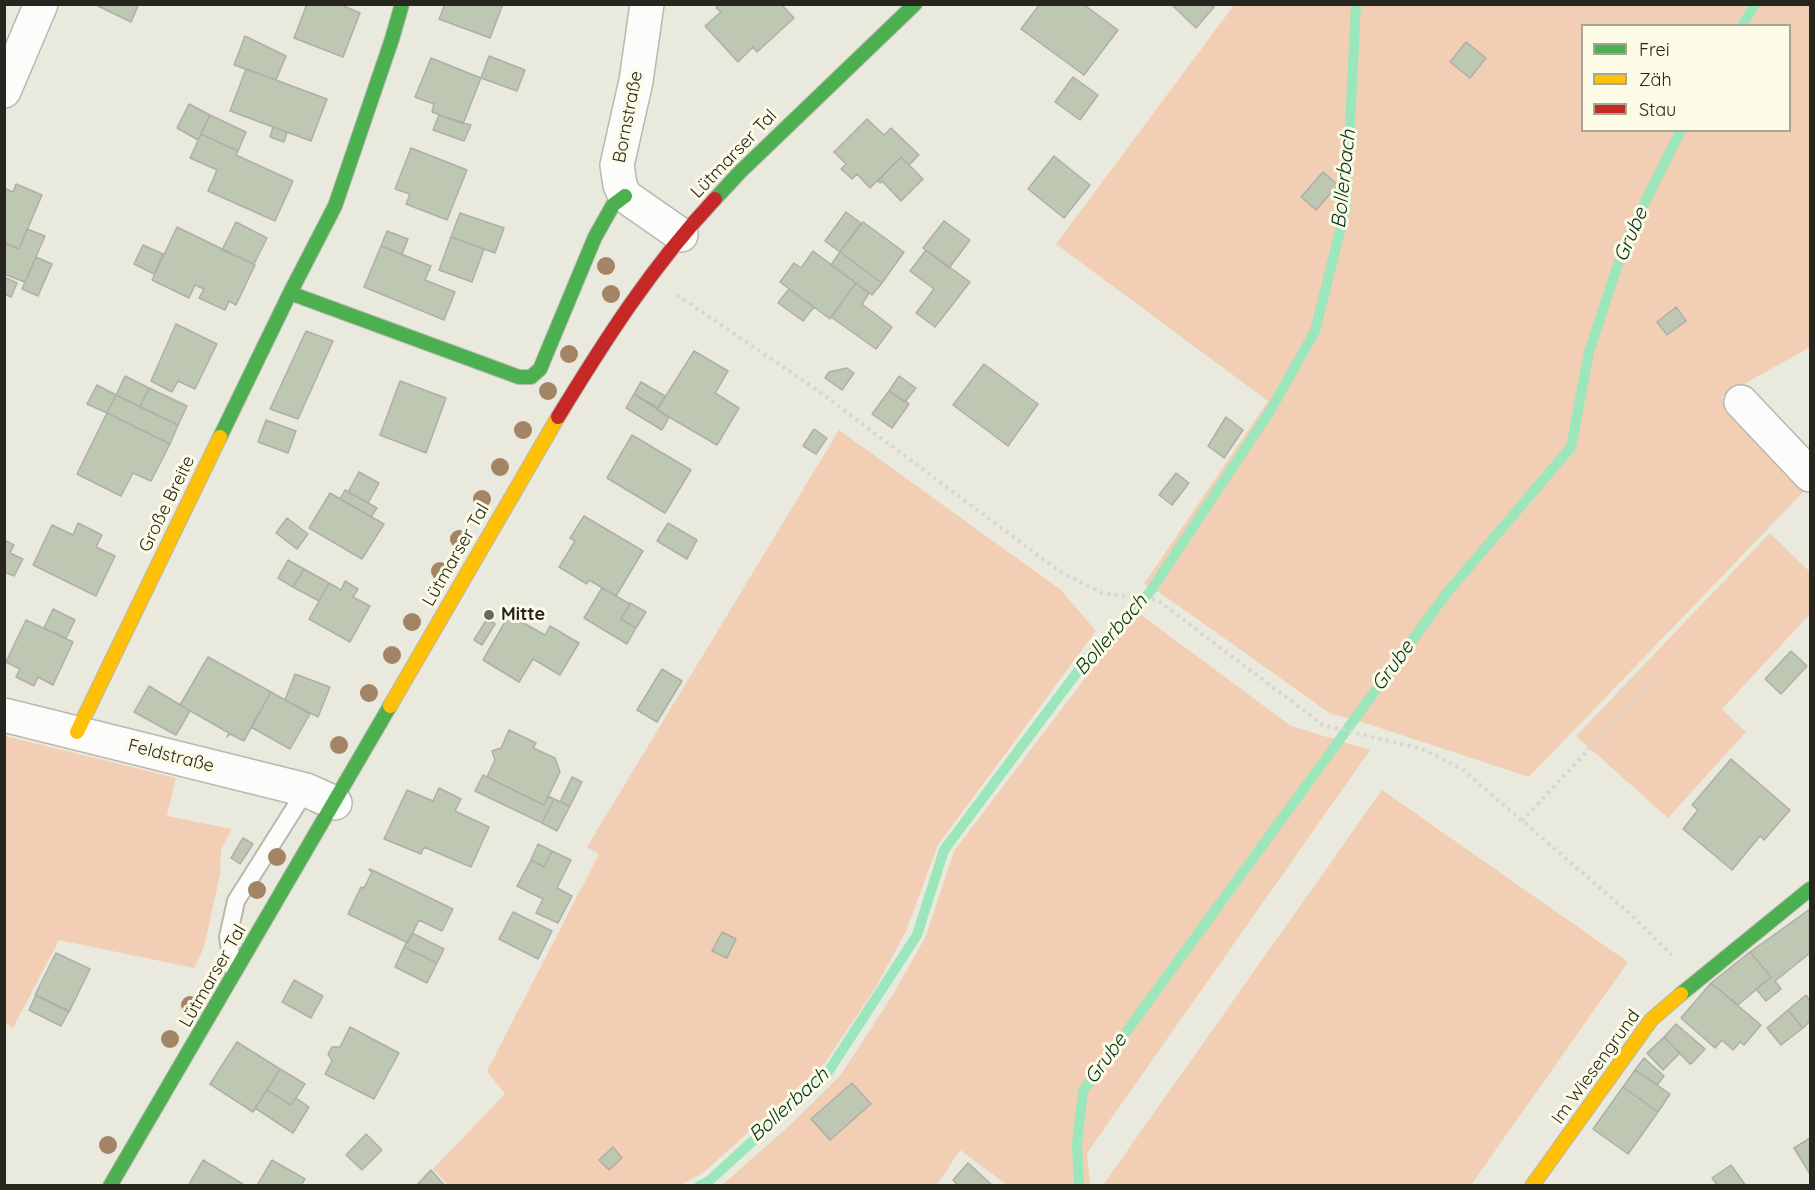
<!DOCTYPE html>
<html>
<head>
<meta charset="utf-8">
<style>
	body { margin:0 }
	#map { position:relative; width:1815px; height:1190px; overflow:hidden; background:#e9e9de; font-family:Quicksand,sans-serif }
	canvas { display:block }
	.frame { position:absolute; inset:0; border:6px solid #26261e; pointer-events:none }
	.legend { position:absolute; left:1581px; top:24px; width:210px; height:108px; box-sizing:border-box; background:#fcfbe6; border:2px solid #a6a696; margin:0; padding:8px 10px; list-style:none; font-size:18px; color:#26261e }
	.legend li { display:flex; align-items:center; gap:12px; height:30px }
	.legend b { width:30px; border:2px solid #a6a696 }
</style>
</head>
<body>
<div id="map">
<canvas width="1815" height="1190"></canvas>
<div class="frame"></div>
<ul class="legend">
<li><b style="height:8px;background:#4caf50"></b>Frei</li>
<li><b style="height:8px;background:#ffc107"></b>Zäh</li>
<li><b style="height:8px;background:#c62828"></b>Stau</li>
</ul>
</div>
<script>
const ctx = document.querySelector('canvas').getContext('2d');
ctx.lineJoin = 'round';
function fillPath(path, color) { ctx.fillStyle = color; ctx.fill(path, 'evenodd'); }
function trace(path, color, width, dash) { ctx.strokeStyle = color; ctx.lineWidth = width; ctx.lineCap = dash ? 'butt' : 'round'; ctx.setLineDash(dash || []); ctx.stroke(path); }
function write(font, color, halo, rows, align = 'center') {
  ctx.font = font + ' Quicksand,sans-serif'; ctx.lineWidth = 6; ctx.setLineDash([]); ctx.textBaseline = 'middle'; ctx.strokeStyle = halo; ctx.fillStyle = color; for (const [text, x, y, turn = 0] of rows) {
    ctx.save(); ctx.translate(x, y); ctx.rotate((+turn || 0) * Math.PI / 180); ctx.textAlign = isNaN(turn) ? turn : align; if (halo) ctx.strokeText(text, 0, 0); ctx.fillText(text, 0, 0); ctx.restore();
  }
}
fillPath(new Path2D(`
	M1234 5H1810V347L1721 397 1807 488 1529 777 1362 722 1331 714 1159 592 1144 584 1268 401 1056 244ZM1582 26H1790V130H1582Z
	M839 430 1061 590 1096 631 938 845 906 931 876 987 825 1063 703 1173 680 1185 449 1186 433 1169 505 1094 487 1071 599 854 587 847Z
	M1770 533 1810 572V614L1722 709 1746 732 1668 818 1576 736Z
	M1136 611 1291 726 1370 750 1087 1153 1090 1185H1007L960 1150 937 1185 721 1186 789 1126 840 1076 892 996 926 936 954 851Z
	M5 736 176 778 167 816 232 829 221 850 220 875 204 947 194 968 59 940 13 1028 5 1023Z
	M1382 790 1628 962 1471 1185H1103Z`), '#f2cfb4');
trace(new Path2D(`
	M1742 26 1755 4
	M699 1186 709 1181 828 1072 917 935 944 850 1090 655 1150 592 1270 411 1315 331 1346 207 1356 4
	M1079 1186 1077 1144 1083 1091 1446 594 1571 447 1589 352 1626 240 1681 130`), '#9ce6bb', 10);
const building = new Path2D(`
	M94 4H135L138 6 131 22Z
	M307 4H339L360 13 343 57 294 38Z
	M445 4H503L490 38 439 19Z
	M720 4H781L794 18 757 52 753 47 738 62 705 26 721 12 716 8Z
	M1040 4H1083L1118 30 1084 75 1021 29Z
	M1171 4H1211L1214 7 1196 28Z
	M245 36 286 56 276 80 234 65Z
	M1466 42 1486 58 1470 78 1450 62Z
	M489 56 525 70 517 91 481 78Z
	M431 58 481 78 463 124 432 112 434 104 415 97Z
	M246 69 327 99 311 141 230 111Z
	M1073 77 1098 95 1080 120 1055 102Z
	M189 104 210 115 198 140 177 128Z
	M210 115 246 132 238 151 201 134Z
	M439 115 471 125 464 141 433 130Z
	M867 119 884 135 891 128 919 155 909 165 901 157 870 188 857 174 852 179 841 169 846 164 834 152Z
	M273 127 287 132 284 142 270 137Z
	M201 134 238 151 236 155 293 181 275 221 208 191 217 170 190 158Z
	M411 148 467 170 447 220 406 204 410 194 395 189Z
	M1054 156 1090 185 1064 218 1028 189Z
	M901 157 923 179 901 201 882 181 880 183 878 181Z
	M1323 172 1338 185 1316 210 1301 197Z
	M16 184 42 195 19 249 4 243V188L13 192Z
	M846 212 861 223 840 252 825 241Z
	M460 213 504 228 495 253 451 237Z
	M944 221 970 240 949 268 923 248Z
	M236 222 267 238 254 264 222 250Z
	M863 222 904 252 882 283 840 252Z
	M177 227 255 265 236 305 229 301 225 310 199 298 204 289 195 285 189 298 152 280Z
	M27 229 45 236 25 282 4 274V248L6 243 19 249Z
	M387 231 408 239 402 254 381 246Z
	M451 237 484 249 472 282 439 270Z
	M143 245 163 254 154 274 134 264Z
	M381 246 431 266 425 280 455 292 444 320 364 287Z
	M926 250 970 282 935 327 916 313 934 289 910 271Z
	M813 251 856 283 830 319 780 282 794 263 801 268Z
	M840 252 882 283 872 295 831 265Z
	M36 257 52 264 38 296 22 289Z
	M4 277 17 283 11 297 4 294Z
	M856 283 869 293 862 304 892 327 876 349 831 317Z
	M789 289 814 307 803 321 778 303Z
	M1676 307 1686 321 1667 335 1657 322Z
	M176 324 217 344 195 389 178 381 172 392 151 381Z
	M306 331 333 341 298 419 270 409Z
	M694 351 728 371 715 393 739 408 717 445 657 410Z
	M984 364 1038 404 1008 446 953 405Z
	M847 368 854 373 842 390 825 378 829 372Z
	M125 376 149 388 140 407 116 395Z
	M899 376 916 388 905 402 889 391Z
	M400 381 446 398 426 453 380 435Z
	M641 382 665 396 658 408 634 394Z
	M97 385 116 395 107 413 87 404Z
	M149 388 187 406 178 425 140 407Z
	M889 391 909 404 892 428 872 414Z
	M634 394 669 417 662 430 626 408Z
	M116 395 178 425 170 444 107 413Z
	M107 413 170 444 151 481 133 473 121 496 77 474Z
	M1226 417 1243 430 1224 458 1208 446Z
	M266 420 296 431 288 453 258 442Z
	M814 429 827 438 816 454 803 446Z
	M632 435 691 470 665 513 607 478Z
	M359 472 379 483 368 503 348 492Z
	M1176 473 1189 483 1172 505 1159 495Z
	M345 490 377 508 371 517 340 499Z
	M330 493 384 524 362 559 309 528Z
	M584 516 643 551 616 596 589 580 587 584 559 567 575 541 570 538Z
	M287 518 308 534 297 549 276 533Z
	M78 523 102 535 96 547 115 556 96 596 33 565 52 525 73 535Z
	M668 523 697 540 687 559 657 541Z
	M4 540 14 545 10 553 23 559 14 576 4 572Z
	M288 560 304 569 293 587 278 578Z
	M304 569 329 583 319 601 293 587Z
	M345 581 358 589 353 597 370 606 350 642 309 619 329 583 341 590Z
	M602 588 630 604 621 619 636 628 627 644 584 618Z
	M630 603 646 612 636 628 621 619Z
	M53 609 75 620 66 638 44 628Z
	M509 615 545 635 550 626 579 643 560 675 533 659 519 682 483 660Z
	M487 619 495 624 482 645 474 640Z
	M26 620 73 642 53 685 38 677 34 686 16 677 20 669 6 662Z
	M1791 651 1807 666 1781 694 1765 679Z
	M208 657 271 692 244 741 230 734 227 737 229 733 180 705Z
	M662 669 682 681 657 722 637 710Z
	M295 674 330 687 318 717 285 700Z
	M149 686 190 711 176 735 134 712Z
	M271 692 310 714 290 749 251 727Z
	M509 730 536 743 533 748 555 758 560 772 544 805 487 777 495 760 492 751 501 748Z
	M1731 759 1790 810 1764 840 1760 836 1732 870 1683 829 1698 810 1692 805Z
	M483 775 544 805 548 796 554 799 542 823 475 791Z
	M572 777 582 782 570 806 560 802Z
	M439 788 461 799 455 811 489 827 471 867 424 847 421 854 384 839 407 790 433 801Z
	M554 799 570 806 557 831 542 823Z
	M243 838 253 844 240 864 231 858Z
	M538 844 552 851 544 867 531 860Z
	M552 851 571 860 557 888 572 896 558 923 536 913 543 899 517 886 531 860 544 867Z
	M370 869 453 909 442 931 419 920 408 943 348 914 361 887 364 888 372 872 369 870Z
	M1810 909V953L1775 981 1781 989 1766 1001 1756 989 1771 977 1750 952Z
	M513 912 552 931 538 959 499 939Z
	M722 932 736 939 727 958 712 951Z
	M412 933 444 949 437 963 404 947Z
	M404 947 437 963 427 983 395 967Z
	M1750 952 1771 977 1738 1005 1711 983Z
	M56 953 90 969 69 1012 35 995Z
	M294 980 323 996 311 1018 282 1002Z
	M1711 983 1761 1025 1744 1045 1740 1042 1733 1050 1722 1040 1715 1048 1681 1018Z
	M36 995 69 1011 61 1026 29 1010Z
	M1806 995 1810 1001V1021L1803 1028 1788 1010Z
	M1788 1010 1803 1028 1781 1045 1767 1028Z
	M1676 1024 1705 1049 1692 1063 1690 1064 1664 1037Z
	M350 1027 399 1053 374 1099 325 1074 332 1061 328 1054 332 1047H340Z
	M1664 1037 1680 1053 1663 1070 1647 1053Z
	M237 1042 280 1069 253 1112 210 1084Z
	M1644 1058 1664 1076 1657 1085 1635 1070Z
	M280 1069 305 1084 291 1105 267 1090Z
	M1635 1070 1670 1094 1658 1112 1623 1087Z
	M852 1083 871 1104 830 1140 811 1119Z
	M1623 1087 1658 1112 1628 1154 1593 1129Z
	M267 1090 291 1105 296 1098 309 1107 293 1133 255 1108Z
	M366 1134 382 1150 362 1170 346 1155Z
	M1810 1138V1174L1794 1148Z
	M613 1147 622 1158 609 1170 599 1160Z
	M203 1160 246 1186H188Z
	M272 1160 305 1179 301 1186H261L258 1184Z
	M968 1163 993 1186H959L953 1180Z
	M1731 1165 1746 1186H1718L1712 1178Z
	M431 1170 445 1186H416Z`);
fillPath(building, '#bec7b1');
trace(building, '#aeafa8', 1.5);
const lane = new Path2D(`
	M233 969 228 937 236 901 306 790`);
const street = new Path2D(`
	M647 4 636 81 617 165 620 185 625 196 681 235
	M4 91 41 4
	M1741 402 1810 475
	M4 715 306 790 335 803`);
const fast = new Path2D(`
	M715 199 739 173 915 4
	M290 293 519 377H531L540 369 595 237 613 205 625 196
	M220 437 290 293 335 206 392 39 402 4
	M1681 994 1810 889
	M110 1186 390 706`);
const slow = new Path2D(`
	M390 706 558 417
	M77 732 220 437
	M1532 1186 1651 1020 1681 994`);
const jam = new Path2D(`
	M558 417C605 340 652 266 715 199`);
trace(lane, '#b8b8af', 20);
trace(street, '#b8b8af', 36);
trace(fast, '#b8b8af', 16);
trace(slow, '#b8b8af', 16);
trace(jam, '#b8b8af', 16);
trace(new Path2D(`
	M677 295 814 388 1059 571 1102 593 1157 600 1323 725 1422 749 1462 769 1629 913 1672 955
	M1522 821 1657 676`), '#d6d6d3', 4, [3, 4.5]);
trace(lane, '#fcfcfa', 16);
trace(street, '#fcfcfa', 33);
trace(fast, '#4caf50', 14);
trace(slow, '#ffc107', 14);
trace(jam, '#c62828', 14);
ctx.fillStyle = '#a38566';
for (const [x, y] of [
	[606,266],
	[611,294],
	[569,354],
	[548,391],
	[523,430],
	[500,467],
	[482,499],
	[459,539],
	[440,571],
	[412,622],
	[392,655],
	[369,693],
	[339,745],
	[277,857],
	[257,890],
	[190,1005],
	[170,1039],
	[108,1145]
]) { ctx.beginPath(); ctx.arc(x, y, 9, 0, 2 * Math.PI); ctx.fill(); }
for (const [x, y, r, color] of [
	[489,615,6,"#6a6a61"]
]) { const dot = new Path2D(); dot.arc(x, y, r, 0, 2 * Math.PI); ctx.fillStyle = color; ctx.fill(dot); trace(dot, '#fcfbe6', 2); }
write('18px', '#26261e', '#fcfbe6', [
	["Bornstraße",628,117,-79],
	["Lütmarser Tal",734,154,-46],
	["Große Breite",167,504,-64],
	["Lütmarser Tal",456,555,-60],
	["Feldstraße",171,756,14],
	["Lütmarser Tal",213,976,-60],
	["Im Wiesengrund",1596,1067,-54]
]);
write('bold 18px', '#26261e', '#fcfbe6', [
	["Mitte",501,615]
], 'left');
write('italic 20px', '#02321d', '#fcfbe6', [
	["Bollerbach",1344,179,-84],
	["Grube",1631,235,-67],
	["Bollerbach",1111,635,-49],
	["Grube",1393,666,-54],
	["Grube",1106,1059,-54],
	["Bollerbach",789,1105,-42]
]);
</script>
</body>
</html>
